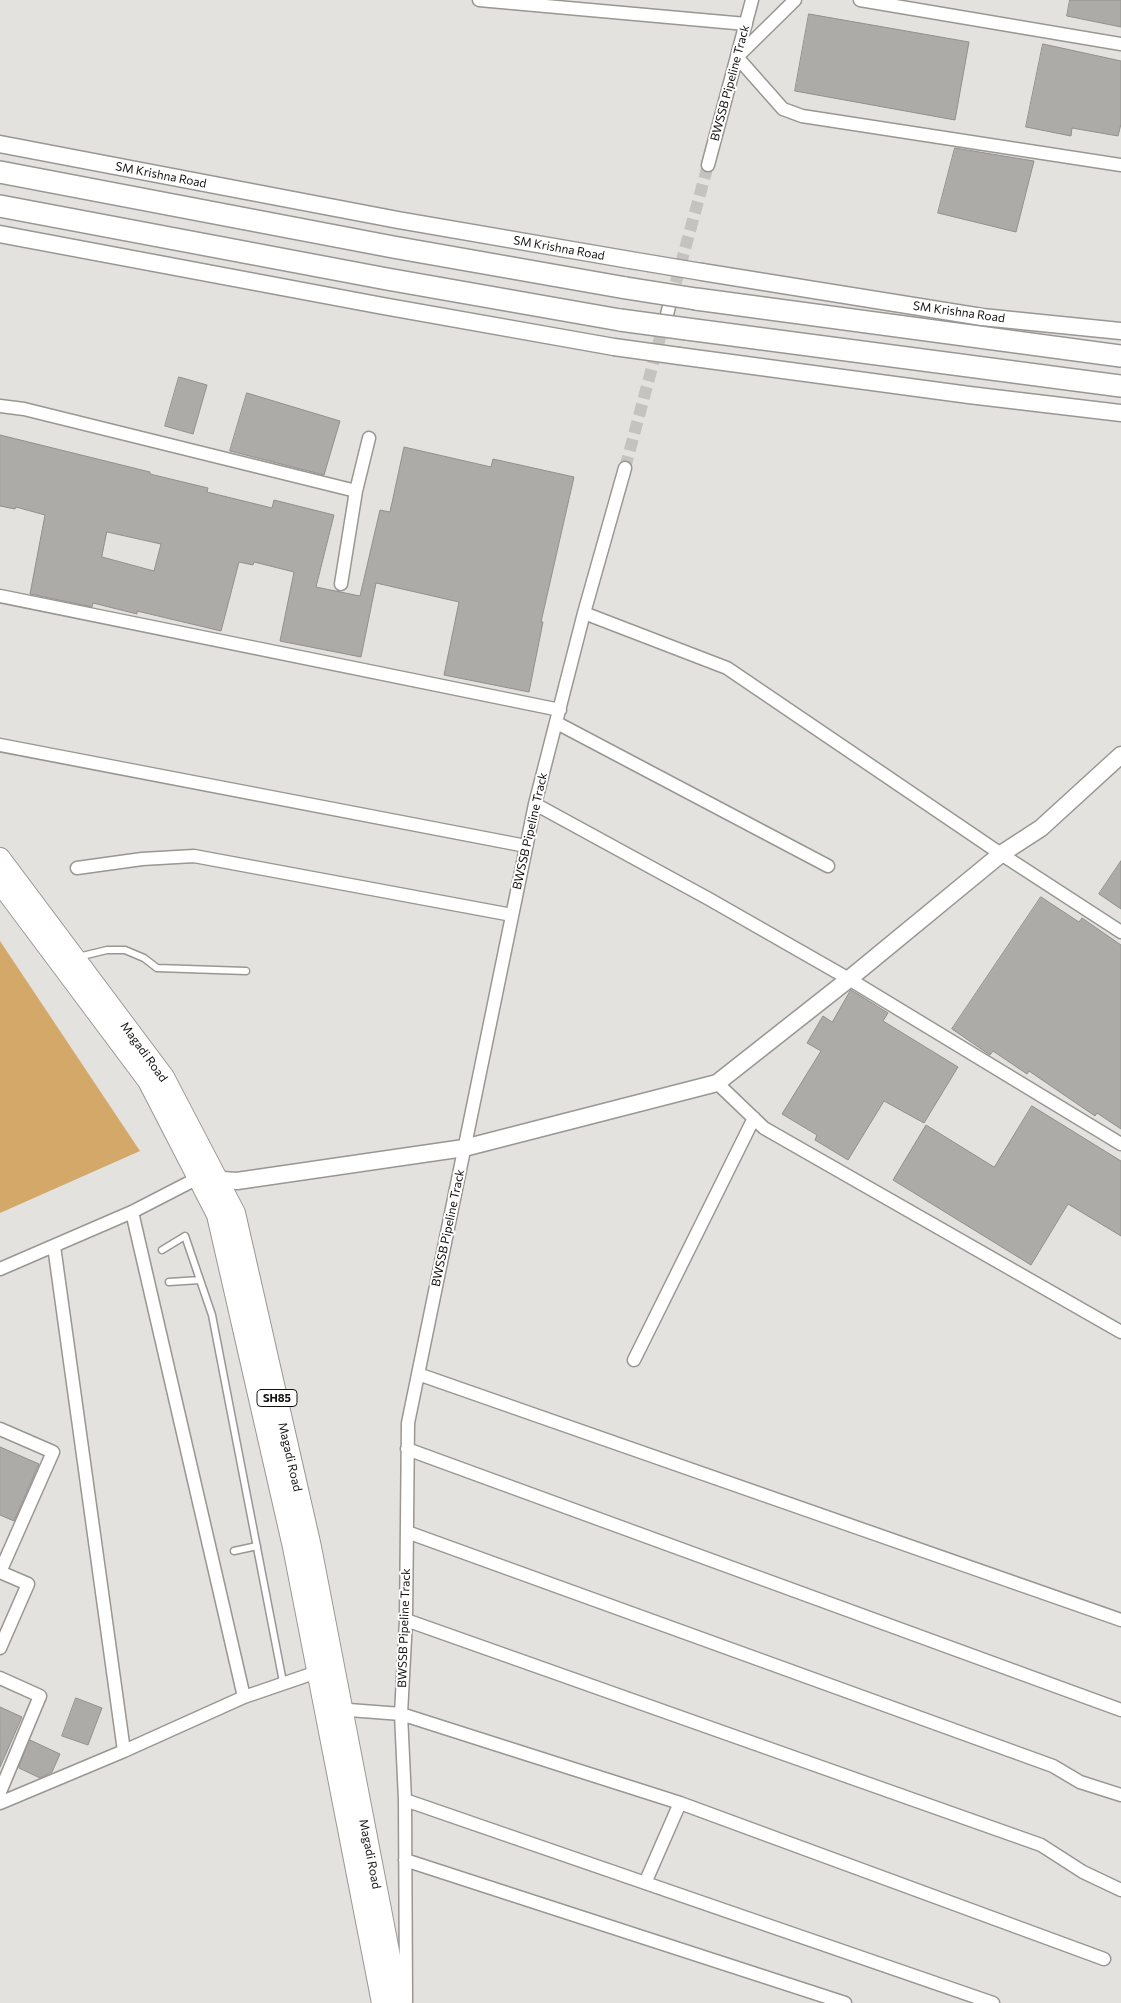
<!DOCTYPE html>
<html>
<head>
<meta charset="utf-8">
<style>
	body { margin:0 }
	canvas { display:block; background:#e4e2df }
</style>
</head>
<body>
<canvas width="1121" height="2003"></canvas>
<script>
const ctx = document.querySelector('canvas').getContext('2d');
ctx.lineJoin = 'round';
function fillPath(path, color) { ctx.fillStyle = color; ctx.fill(path, 'evenodd'); }
function trace(path, color, width, dash) { ctx.strokeStyle = color; ctx.lineWidth = width; ctx.lineCap = dash ? 'butt' : 'round'; ctx.setLineDash(dash || []); ctx.stroke(path); }
function write(font, color, halo, rows, align = 'center') {
  ctx.font = font + ' Commissioner,sans-serif'; ctx.lineWidth = 4; ctx.setLineDash([]); ctx.textBaseline = 'middle'; ctx.strokeStyle = halo; ctx.fillStyle = color; for (const [text, x, y, turn = 0] of rows) {
    ctx.save(); ctx.translate(x, y); ctx.rotate((+turn || 0) * Math.PI / 180); ctx.textAlign = isNaN(turn) ? turn : align; if (halo) ctx.strokeText(text, 0, 0); ctx.fillText(text, 0, 0); ctx.restore();
  }
}
fillPath(new Path2D(`
	M0 941 140 1151 0 1213Z`), '#d4a869');
const building = new Path2D(`
	M1070 0H1121V27L1067 16Z
	M809 14 969 42 955 120 795 91Z
	M1043 44 1121 61V124L1118 136 1072 128 1071 136 1026 127Z
	M955 148 1034 161 1016 232 938 213Z
	M179 377 207 385 193 434 165 426Z
	M247 393 340 421 324 475 230 451Z
	M0 435 150 472V474L208 488 207 492 272 508 274 500 334 515 316 587 360 596 380 510 390 512 404 447 491 467 493 459 574 477 541 622H543L529 692 444 675 459 602 376 583 361 657 280 641 294 572 254 562 253 565 239 562 221 631 137 611V614L93 603 92 607 30 594 45 515 16 507 15 509 0 506ZM107 532 161 544 154 571 102 557Z
	M1121 861V909L1099 894Z
	M1041 897 1079 922 1082 918 1121 945V1129L1097 1113 1095 1116 1029 1071 1027 1074 993 1051 990 1055 952 1029Z
	M851 990 888 1013 883 1021 958 1067 924 1123 884 1101 848 1160 815 1140 817 1135 782 1114 821 1051 807 1043 823 1016 832 1022Z
	M1032 1106 1121 1161V1236L1068 1204 1031 1265 893 1180 926 1125 994 1167Z
	M0 1447 39 1464 14 1521 0 1515Z
	M76 1698 102 1708 88 1745 62 1736Z
	M0 1707 22 1717 0 1767Z
	M30 1740 60 1754 52 1772 40 1778 19 1768Z`);
fillPath(building, '#adaba8');
trace(building, '#92908d', 1);
trace(new Path2D(`
	M671 300 708 165
	M625 468 665 319`), '#c5c3c0', 12, [12, 6]);
const service = new Path2D(`
	M78 957 107 950H125L144 958 157 968 246 971
	M162 1250 185 1236 212 1315 283 1682
	M169 1282 200 1280
	M234 1551 257 1546`);
const minor = new Path2D(`
	M479 0 746 24
	M795 0 737 57 783 109 802 116 1121 165
	M860 0 1121 44
	M708 165 752 0
	M664 326 672 295
	M0 406 24 409 356 491
	M341 584 356 491 369 438
	M0 596 560 710
	M584 613 727 668 1001 854 1121 932
	M557 723 828 866
	M0 745 526 846
	M535 804 709 899 849 979 1121 1144
	M77 868 142 859 194 856 512 915
	M717 1083 764 1128 1121 1332
	M132 1212 244 1697
	M54 1246 124 1751
	M0 1269 132 1212 198 1178
	M634 1360 754 1118
	M418 1374 1121 1620
	M0 1429 53 1452 0 1572 28 1584 0 1648
	M407 1449 1121 1710
	M407 1532 1053 1766 1080 1782 1121 1795
	M406 1620 1041 1845 1083 1872 1121 1890
	M0 1678 40 1696 0 1792
	M336 1709 401 1714 680 1803 1104 1959
	M405 1800 993 2003
	M0 1803 124 1751 244 1697 323 1670
	M405 1860 845 2003
	M645 1883 680 1803
	M406 2001 405 1800 401 1714 406 1620 408 1423 535 804 584 613 625 468`);
const tertiary = new Path2D(`
	M0 144 398 220 630 260
	M0 234 383 306 614 347
	M702 272 982 317 1121 331
	M679 356 969 395 1121 413
	M207 1179 237 1181 464 1148 717 1083 849 979 1001 854 1041 828 1121 755`);
const primary = new Path2D(`
	M0 858 164 1077 235 1213 311 1547 399 2003
	M0 883 148 1081 217 1215 293 1547 382 2003`);
const trunk = new Path2D(`
	M0 172 393 247 626 288
	M0 206 387 279 620 320
	M696 299 1121 356
	M687 329 1121 386`);
trace(service, '#999693', 9);
trace(minor, '#999693', 15);
trace(tertiary, '#999693', 19);
trace(primary, '#999693', 22);
trace(trunk, '#999693', 24);
trace(service, '#fff', 6);
trace(minor, '#fff', 12);
trace(tertiary, '#fff', 16);
trace(primary, '#fff', 20);
trace(trunk, '#fff', 21);
const tertiaryBridge = new Path2D(`
	M630 260 702 272
	M614 347 679 356`);
const trunkBridge = new Path2D(`
	M626 288 696 299
	M620 320 687 329`);
trace(tertiaryBridge, '#999693', 19, []);
trace(trunkBridge, '#999693', 24, []);
trace(tertiaryBridge, '#fff', 16);
trace(trunkBridge, '#fff', 21);
for (const [x, y, w] of [
	[277,1398,40]
]) { const box = new Path2D(); box.roundRect(x - w / 2, y - 8.5, w, 17, 4); ctx.fillStyle = '#fff'; ctx.fill(box); trace(box, '#141312', 1); }
write('bold 11px', '#141312', null, [
	["SH85",277,1398]
]);
write('12px', '#141312', '#fff', [
	["BWSSB Pipeline Track",730,83,-75],
	["SM Krishna Road",161,175,11],
	["SM Krishna Road",559,248,10],
	["SM Krishna Road",959,312,8],
	["BWSSB Pipeline Track",530,831,-77],
	["Magadi Road",144,1052,54],
	["BWSSB Pipeline Track",448,1228,-78],
	["Magadi Road",290,1457,77],
	["BWSSB Pipeline Track",404,1628,-88],
	["Magadi Road",370,1854,79]
]);
</script>
</body>
</html>
